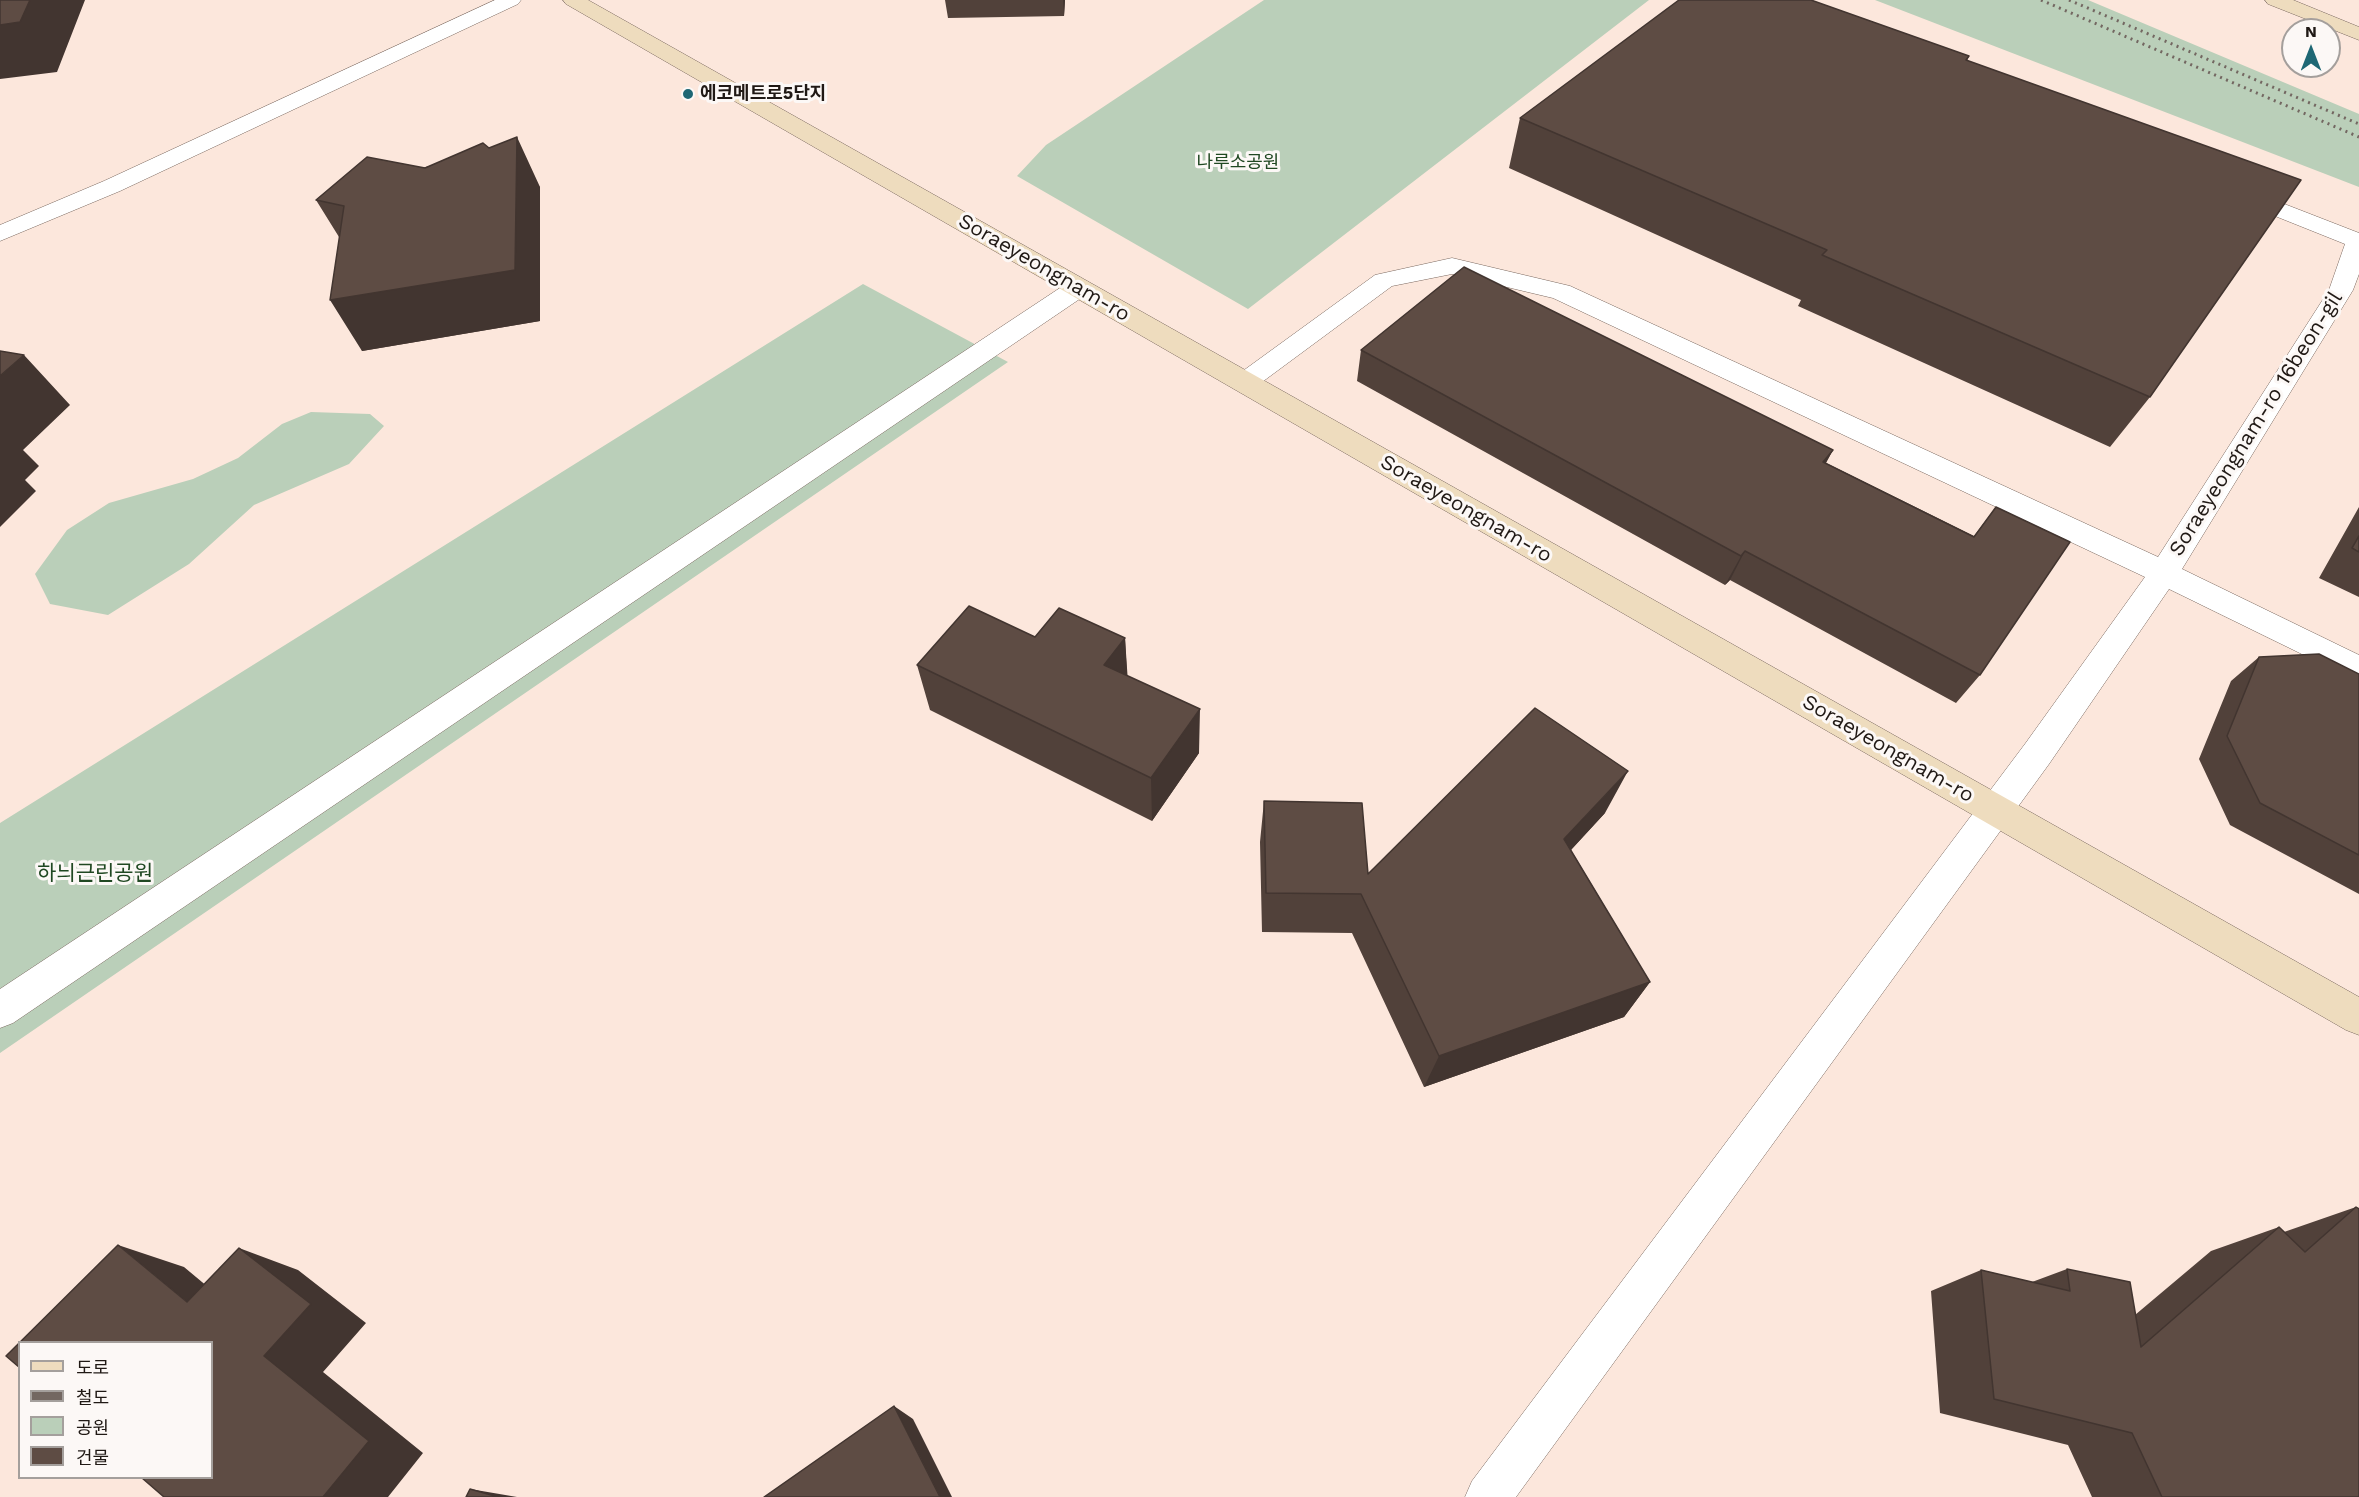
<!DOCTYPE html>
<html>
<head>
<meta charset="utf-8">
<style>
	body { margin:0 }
	#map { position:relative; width:2359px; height:1497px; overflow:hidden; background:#fce7dc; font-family:"Work Sans","Noto Sans KR",sans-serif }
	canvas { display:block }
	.legend { position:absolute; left:18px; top:1341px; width:195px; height:138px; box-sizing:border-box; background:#fcf8f6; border:2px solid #a49f9c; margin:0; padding:8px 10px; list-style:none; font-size:18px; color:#201915 }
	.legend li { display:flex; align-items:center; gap:12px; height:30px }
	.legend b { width:30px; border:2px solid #a49f9c }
	.north { position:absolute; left:2281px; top:18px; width:60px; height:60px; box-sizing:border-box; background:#fcf8f6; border:2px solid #a49f9c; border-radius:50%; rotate:0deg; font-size:16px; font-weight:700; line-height:24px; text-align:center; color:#201915 }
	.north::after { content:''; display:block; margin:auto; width:21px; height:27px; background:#1e6774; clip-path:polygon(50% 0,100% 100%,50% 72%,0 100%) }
</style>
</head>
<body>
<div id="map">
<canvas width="2359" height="1497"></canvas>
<ul class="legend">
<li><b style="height:8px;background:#eedcbe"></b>도로</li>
<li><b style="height:8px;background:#736761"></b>철도</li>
<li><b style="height:16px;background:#bacfb9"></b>공원</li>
<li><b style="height:16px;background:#5e4c44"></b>건물</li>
</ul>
<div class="north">N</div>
</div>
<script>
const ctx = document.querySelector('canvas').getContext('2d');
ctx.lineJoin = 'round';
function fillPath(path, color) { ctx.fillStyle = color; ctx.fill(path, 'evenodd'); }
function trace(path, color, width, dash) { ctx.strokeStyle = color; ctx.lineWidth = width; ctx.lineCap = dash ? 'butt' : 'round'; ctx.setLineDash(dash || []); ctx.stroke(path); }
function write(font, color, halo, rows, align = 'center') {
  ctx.font = font + ' "Work Sans","Noto Sans KR",sans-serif'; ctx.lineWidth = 6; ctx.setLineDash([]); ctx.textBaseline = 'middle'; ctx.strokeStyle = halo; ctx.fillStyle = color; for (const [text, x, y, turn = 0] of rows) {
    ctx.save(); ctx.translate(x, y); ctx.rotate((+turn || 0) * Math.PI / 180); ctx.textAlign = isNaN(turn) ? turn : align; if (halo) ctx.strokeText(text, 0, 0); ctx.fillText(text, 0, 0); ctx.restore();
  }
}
fillPath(new Path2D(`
	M1264 0H1649L1248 309 1017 176 1046 145Z
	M1875 0H2088L2359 114V187Z
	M863 284 1008 362 0 1053V823Z
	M311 412 370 414 384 426 349 464 254 505 189 564 108 615 50 604 35 574 67 530 109 503 193 479 238 458 282 424Z`), '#bacfb9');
const lane = new Path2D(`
	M495 0H521L518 4 120 191 0 241V225L104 181Z
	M2238 186 2359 233V274L2353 290 2182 569 2359 655V682L2169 589 2049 764 1516 1497H1465L1472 1481 2025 744 2145 577 1553 298 1452 274 1392 286 1254 388 1245 391 1236 388 1232 382 1236 376 1375 275 1452 258 1570 286 2158 557 2329 290 2345 244 2230 198 2226 193 2230 188Z`);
const street = new Path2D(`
	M1078 280 1087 282 1090 288 1087 294 13 1023 0 1028V989L1069 282Z`);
const secondary = new Path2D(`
	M563 0H588L2359 997V1035L2346 1030 566 4Z
	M2265 0H2293L2359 27V40L2268 4Z`);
trace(lane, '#7a685f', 1);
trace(street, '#7a685f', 1);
trace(secondary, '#7a685f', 1);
fillPath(lane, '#fff');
fillPath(street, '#fff');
fillPath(secondary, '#eedcbe');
trace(new Path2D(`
	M2041 0 2359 137
	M2069 0 2359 124`), '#736761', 3, [2, 4.5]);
fillPath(new Path2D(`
	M945 0H1065L1064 16 948 18Z
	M1969 56 1967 61 2150 397 2110 447 1798 306 1801 300 1509 168 1520 118Z
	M489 148 540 187V321L362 351 339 237 316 200Z
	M1361 350 1833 450 1826 463 1974 536 1996 507 1980 675 1956 703 1730 580 1725 585 1357 381Z
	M2359 507V597L2319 578Z
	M1035 637 1125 638 1127 676 1199 753 1152 821 930 710 917 665Z
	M2259 657 2359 674V894L2230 825 2199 759 2231 681Z
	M1264 801 1368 874 1605 813 1571 850 1650 982 1624 1017 1424 1087 1352 933 1262 932 1260 842Z
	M2356 1207 2359 1497H2092L2068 1445 1940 1413 1931 1291 1981 1270 2032 1282 2067 1269 2135 1315 2211 1251 2279 1227 2284 1232Z`), '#51413a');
fillPath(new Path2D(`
	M30 0H85L57 72 0 79V25Z
	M1063 0H1065L1064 16Z
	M517 137 540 187V321L362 351 330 300Z
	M24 355 70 405 23 450 39 466 25 480 36 491 0 527V376Z
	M1833 450 1816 480 1823 462Z
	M1745 551 1730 580 1725 585 1741 556Z
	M1125 638 1128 683 1104 665Z
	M1200 709 1199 753 1152 821 1151 778Z
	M1628 771 1605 813 1544 879 1564 839Z
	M1650 982 1624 1017 1424 1087 1439 1056Z
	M118 1245 184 1267 250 1322 187 1302Z
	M239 1248 298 1270 366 1323 323 1372 423 1453 388 1497H323L264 1356Z
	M894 1406 913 1419 952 1497H940Z
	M470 1489 517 1497H498Z`), '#423530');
const building = new Path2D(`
	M0 0H30L20 22 0 25Z
	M1679 0H1811L1969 56 1966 60 2301 180 2150 397 1822 255 1827 250 1520 118Z
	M517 137 515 270 330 300 344 206 316 200 367 157 425 168 483 143 489 148Z
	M1464 267 1833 450 1823 462 1974 537 1996 507 2070 542 1980 675 1745 551 1741 556 1361 350Z
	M0 351 24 355 0 376Z
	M2359 536V552L2352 548Z
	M969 606 1035 637 1059 608 1125 638 1104 665 1200 709 1151 778 917 665Z
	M2319 654 2359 674V855L2260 803 2227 736 2259 657Z
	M1535 708 1628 771 1564 839 1650 982 1439 1056 1361 894 1266 893 1264 801 1362 803 1368 874Z
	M2356 1207 2359 1209V1497H2162L2132 1433 1994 1399 1981 1270 2070 1291 2067 1269 2130 1282 2141 1347 2279 1227 2305 1252Z
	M118 1245 187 1302 239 1248 311 1304 264 1356 369 1441 323 1497H164L142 1478H212V1342H20V1368L6 1356Z
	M894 1406 940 1497H764Z
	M470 1489 498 1497H466Z`);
fillPath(building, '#5e4c44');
trace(building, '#423530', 1.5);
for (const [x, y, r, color] of [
	[688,94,6,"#1e6774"]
]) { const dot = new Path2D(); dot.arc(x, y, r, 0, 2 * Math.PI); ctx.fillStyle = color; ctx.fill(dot); trace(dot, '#fcf8f6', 2); }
write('bold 18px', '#201915', '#fcf8f6', [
	["에코메트로5단지",700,94]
], 'left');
write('18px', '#204822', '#fcf8f6', [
	["나루소공원",1238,163]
]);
write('21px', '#201915', '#fcf8f6', [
	["Soraeyeongnam-ro",1044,268,30],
	["Soraeyeongnam-ro 16beon-gil",2256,424,-58],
	["Soraeyeongnam-ro",1466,509,30],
	["Soraeyeongnam-ro",1888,749,30]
]);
write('21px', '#204822', '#fcf8f6', [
	["하늬근린공원",95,874]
]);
</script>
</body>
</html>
